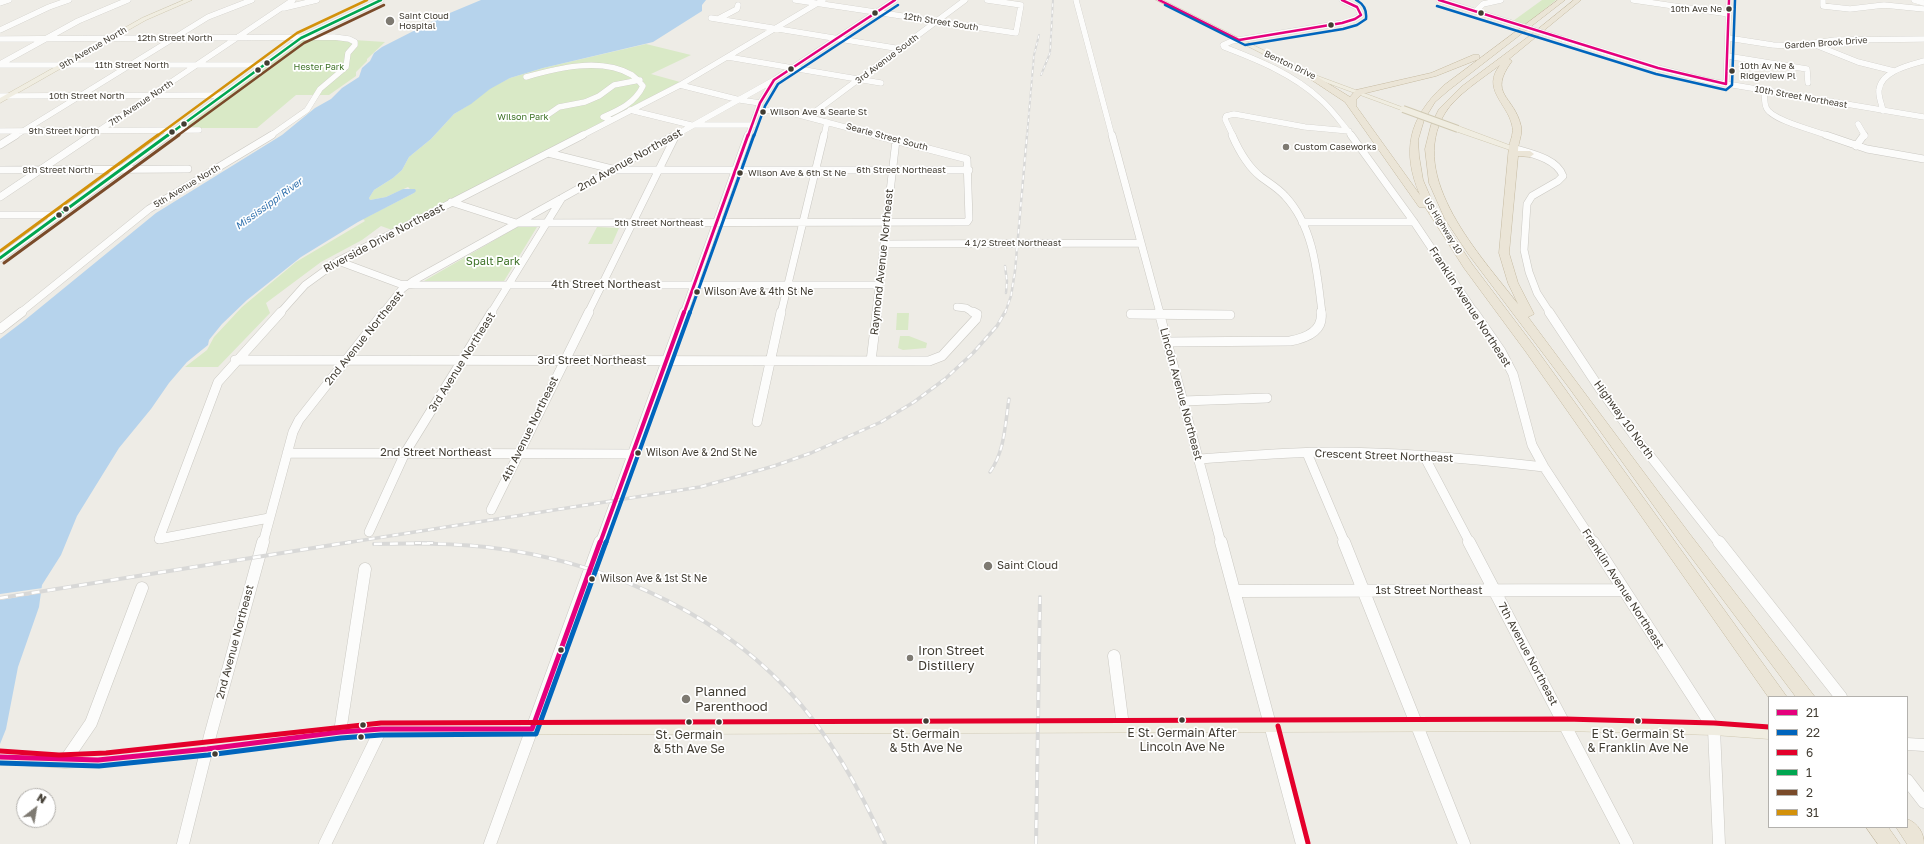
<!DOCTYPE html>
<html>
<head>
<meta charset="utf-8">
<style>
	body { margin:0 }
	#map { position:relative; width:1924px; height:844px; overflow:hidden; background:#eeece6; font-family:"Golos Text",sans-serif }
	canvas { display:block }
	.legend { position:absolute; left:1768px; top:696px; width:140px; height:132px; box-sizing:border-box; background:#fff; border:1px solid #b3b1ad; margin:0; padding:5px 7px; list-style:none; font-size:12px; color:#423d33 }
	.legend li { display:flex; align-items:center; gap:8px; height:20px }
	.legend b { width:20px; border:1px solid #b3b1ad }
	.north { position:absolute; left:16px; top:788px; width:40px; height:40px; box-sizing:border-box; background:#fff; border:1px solid #b3b1ad; border-radius:50%; rotate:31deg; font-size:11px; font-weight:700; line-height:16px; text-align:center; color:#423d33 }
	.north::after { content:''; display:block; margin:auto; width:14px; height:18px; background:#7e7a72; clip-path:polygon(50% 0,100% 100%,50% 72%,0 100%) }
</style>
</head>
<body>
<div id="map">
<canvas width="1924" height="844"></canvas>
<ul class="legend">
<li><b style="height:5px;background:#e5007d"></b>21</li>
<li><b style="height:5px;background:#0065bd"></b>22</li>
<li><b style="height:5px;background:#e4002b"></b>6</li>
<li><b style="height:5px;background:#00a651"></b>1</li>
<li><b style="height:5px;background:#7a4b2a"></b>2</li>
<li><b style="height:5px;background:#d3910a"></b>31</li>
</ul>
<div class="north">N</div>
</div>
<script>
const ctx = document.querySelector('canvas').getContext('2d');
ctx.lineJoin = 'round';
function fillPath(path, color) { ctx.fillStyle = color; ctx.fill(path, 'evenodd'); }
function trace(path, color, width, dash) { ctx.strokeStyle = color; ctx.lineWidth = width; ctx.lineCap = dash ? 'butt' : 'round'; ctx.setLineDash(dash || []); ctx.stroke(path); }
function write(font, color, halo, rows, align = 'center') {
  ctx.font = font + ' "Golos Text",sans-serif'; ctx.lineWidth = 3.5; ctx.setLineDash([]); ctx.textBaseline = 'middle'; ctx.strokeStyle = halo; ctx.fillStyle = color; for (const [text, x, y, turn = 0] of rows) {
    ctx.save(); ctx.translate(x, y); ctx.rotate((+turn || 0) * Math.PI / 180); ctx.textAlign = isNaN(turn) ? turn : align; if (halo) ctx.strokeText(text, 0, 0); ctx.fillText(text, 0, 0); ctx.restore();
  }
}
fillPath(new Path2D(`
	M1542 0H1556L1525 25 1513 21Z
	M304 39H338L385 42 367 59V61L356 72V76L329 95H296L257 128H183Z
	M646 44 691 55 651 74 680 82 392 230 381 226 362 240 321 262 266 303 270 313 218 367H185L207 350 214 337 242 307 296 262 365 221 363 219 414 193 408 187 386 197 370 200 369 198 374 190 393 178 402 170 409 157 431 139 454 114 467 106 490 88 510 78 543 68Z
	M519 226 537 227 504 281H424Z
	M597 227 619 228 612 244H588Z
	M897 313H909L908 330H896Z
	M900 336H909L927 343 926 348 903 350 898 348Z`), '#d9e9c6');
fillPath(new Path2D(`
	M481 0H706L702 5V11L653 42 543 68 510 78 490 89 471 104 454 114 431 139 409 157 402 170 393 178 374 190 369 198 370 200 386 197 403 189H415L416 191 414 193 358 222 301 257 247 300 222 324 209 340 208 345 187 362 169 383 151 409 119 448 77 516 61 555 42 585 39 607 18 667 6 729 0 744V339L25 320 156 213 282 135 315 108 331 99 342 88 359 77 362 68 370 61 374 53 382 47 445 15Z`), '#b6d3ec');
fillPath(new Path2D(`
	M43 588 42 593 0 600V594Z`), '#eeece6');
const minorFar3 = new Path2D(`
	M795 0 1016 33 1021 5 987 0
	M1076 0 1112 136
	M1342 0 1357 7 1361 15 1355 19 1342 23 1232 41 1223 45 1224 47C1258 60 1293 74 1320 99 1332 109 1342 124 1352 136
	M1439 0 1509 22
	M1633 0 1729 14
	M1823 0V6L1850 9 1884 5 1924 9
	M1914 0 1924 3
	M0 3 9 0
	M284 8 317 0
	M1476 11 1483 4 1501 0
	M711 18 901 49
	M718 19 737 9 738 5
	M0 30 49 7 69 0
	M1728 38 1773 45 1794 46 1835 40 1924 39
	M0 39 334 37 349 39 355 42V45L348 53 346 67 320 89 307 110 270 136
	M1563 39 1658 68 1709 81 1924 117
	M1813 44 1858 62 1894 71
	M1727 56 1807 69 1808 83
	M728 57 881 83
	M0 64 78 21 128 0
	M0 65H264
	M526 77C558 68 601 57 632 75 636 78 640 82 643 86 635 103 619 110 603 117L612 120
	M1726 84 1729 0
	M680 85 740 100 760 103
	M1764 91C1765 96 1764 102 1766 107 1770 120 1816 131 1829 136
	M0 96 222 95
	M630 110 691 125H753
	M759 110 784 111 879 136
	M1883 111C1882 104 1878 97 1879 90 1881 71 1910 65 1924 61
	M808 117 965 0
	M543 118 559 107 585 102 599 96 614 85 640 80
	M1858 124 1865 136
	M0 131 199 130
	M15 136 208 17 252 0
	M91 136 293 0
	M167 136 301 38 381 0
	M581 136 680 85 823 0
	M674 136 774 80 895 0
	M675 136 676 134
	M748 136 760 103 774 80
	M824 136 827 122
	M1233 136 1225 119 1226 116 1234 114 1305 127 1349 131`);
const minorFar2 = new Path2D(`
	M1112 135 1160 313
	M1232 135C1239 151 1247 166 1261 177 1269 183 1278 188 1285 196 1314 227 1317 272 1322 313
	M1351 135 1414 222 1475 313
	M1826 135 1867 149 1924 159
	M0 145 16 135
	M1856 146 1864 135
	M1513 148C1529 153 1557 158 1563 176L1558 181 1532 196 1527 204 1524 250 1529 272 1537 293 1550 313
	M548 153 616 170H969
	M0 170 188 169
	M0 197 92 135
	M451 202 516 223 967 222 969 219 967 159 875 135
	M0 215H59
	M1302 222H1414
	M885 244 1141 243
	M0 258 168 135
	M338 261 400 284 415 285H879
	M957 307 966 308 974 313
	M20 313 149 209 272 135
	M280 313 305 285 338 261 583 135
	M383 313 402 289 413 281 675 135
	M491 313 562 198
	M588 313 676 135
	M684 313 748 135
	M781 313 824 135
	M876 313 896 140`);
const minorFar1 = new Path2D(`
	M1159 312 1221 543
	M1474 312 1501 351 1513 374 1532 445 1544 467 1594 543
	M1549 312 1600 389 1636 438 1719 543
	M1131 314 1230 315
	M0 329 22 312
	M1167 342 1290 341C1306 338 1324 331 1321 312
	M235 360 929 361 942 356 976 319 977 314 973 312
	M871 361 877 312
	M1183 401 1267 398
	M757 422 781 312
	M287 453 633 454
	M1307 453 1345 543
	M1424 456 1470 543
	M1199 459C1243 456 1288 452 1332 452 1403 452 1474 459 1544 467
	M491 510 589 312
	M269 518 159 539 218 382 281 312
	M369 532 405 453 492 312
	M263 543 293 432 299 420 384 312
	M600 543 684 312`);
const minor = new Path2D(`
	M1221 542 1302 844
	M1344 542 1464 844
	M1469 542 1627 844
	M1593 542 1714 729 1719 844
	M1719 542 1841 697
	M1235 591 1623 590
	M1114 656 1123 726
	M340 732 365 569
	M1907 744 1924 745
	M65 761 91 723 142 588
	M1907 780 1924 802
	M183 844 210 736 263 542
	M325 844 381 729
	M490 844 600 542`);
const major = new Path2D(`
	M184 0H192L146 20 0 103V98L142 18Z
	M1156 0H1163L1307 72 1407 109 1401 110 1303 74Z
	M1455 127H1461L1517 148 1510 150 1455 131Z
	M1565 719 1714 723 1769 727V739L1714 735 1565 731 381 735 310 741 126 765 65 768 0 764V750L65 754 126 751 310 729 381 723Z`);
const highway = new Path2D(`
	M1558 0H1565L1449 90 1435 102 1424 120 1418 140 1419 156 1423 180 1436 210 1472 264 1534 346 1787 697 1769 698 1526 352 1464 268 1425 207H1419L1345 102 1301 73 1308 71 1350 97 1356 90 1431 73 1473 55H1479V59L1436 76 1362 94 1356 100V106L1420 195C1401 151 1409 118 1443 86Z
	M1574 0H1581L1509 59 1512 61C1487 95 1514 95 1521 126 1523 134 1518 142 1518 151H1530L1534 154 1530 157 1518 156 1509 253 1518 283 1534 314 1528 317 1689 533 1815 697H1796L1679 541 1570 389 1469 255 1445 219 1429 183 1425 149 1431 125 1439 109 1461 87 1528 37ZM1500 65C1481 89 1507 103 1512 125 1514 132 1511 139 1509 146L1499 253 1508 283 1518 304C1481 256 1406 177 1445 113 1456 95 1483 78 1500 65Z
	M1907 819C1918 823 1924 833 1924 844H1907L1896 827H1907Z
	M1866 827H1888L1900 844H1878Z`);
trace(minorFar3, '#cac8c2', 6);
trace(minorFar2, '#cac8c2', 8);
trace(minorFar1, '#cac8c2', 10);
trace(minor, '#cac8c2', 13);
trace(major, '#d0c9b3', 1);
trace(highway, '#c5baa1', 1);
trace(minorFar3, '#fcfcfb', 5.5);
trace(minorFar2, '#fcfcfb', 7);
trace(minorFar1, '#fcfcfb', 9);
trace(minor, '#fcfcfb', 12);
fillPath(major, '#f0ede1');
fillPath(highway, '#ebe5d7');
const railFar3 = new Path2D(`
	M1041 75 1050 53 1053 0
	M1027 136 1034 55 1039 35`);
const railFar2 = new Path2D(`
	M1005 266 1007 281 1006 293
	M1005 313 1011 296 1015 271 1027 135`);
const railFar1 = new Path2D(`
	M990 472C1005 451 1005 424 1009 399
	M345 543 700 487 774 466 811 453 881 422 914 402 945 379 973 353 997 326 1005 312
	M415 543H433`);
const rail = new Path2D(`
	M374 544C411 543 449 543 486 547 597 560 708 606 786 688 829 733 859 788 885 844
	M0 598 351 542
	M1036 844 1040 597`);
trace(railFar3, '#d8d8d7', 2);
trace(railFar2, '#d8d8d7', 2.5);
trace(railFar1, '#d8d8d7', 3.5);
trace(rail, '#d8d8d7', 4);
trace(railFar3, '#fff', 1, [3.5]);
trace(railFar2, '#fff', 1.5, [4.5]);
trace(railFar1, '#fff', 2, [6]);
trace(rail, '#fff', 2.5, [8]);
const minorBridge = new Path2D(`
	M1509 22 1563 39`);
const majorBridge = new Path2D(`
	M1403 109 1458 129`);
trace(minorBridge, '#cac8c2', 6, []);
trace(majorBridge, '#d0c9b3', 8, []);
trace(minorBridge, '#fcfcfb', 5.5);
trace(majorBridge, '#f0ede1', 6);
trace(new Path2D(`
	M1159 0 1239 40 1342 23 1355 19 1361 15 1357 7 1342 0
	M1439 0 1658 68 1726 84 1729 0
	M748 136 760 103 774 80 895 0`), '#e5007d', 2.5);
trace(new Path2D(`
	M684 313 748 135`), '#e5007d', 3);
trace(new Path2D(`
	M600 543 684 312`), '#e5007d', 4);
trace(new Path2D(`
	M0 757 98 760 207 749 340 732 381 729H532L600 542`), '#e5007d', 5);
trace(new Path2D(`
	M1165 5 1245 45 1343 29 1357 25 1366 19C1367 10 1364 4 1356 0
	M1437 6 1656 74 1726 90 1732 85 1735 0
	M754 136 765 106 778 84 898 5`), '#0065bd', 2.5);
trace(new Path2D(`
	M690 313 754 135`), '#0065bd', 3);
trace(new Path2D(`
	M606 543 690 312`), '#0065bd', 4);
trace(new Path2D(`
	M0 763 99 766 208 755 341 738 381 735 536 734 606 542`), '#0065bd', 5);
trace(new Path2D(`
	M1278 726 1308 843
	M0 751 59 755 106 753 381 723 1565 719 1714 723 1769 727`), '#e4002b', 5);
trace(new Path2D(`
	M167 136 301 38 381 0`), '#00a651', 2.5);
trace(new Path2D(`
	M0 258 168 135`), '#00a651', 3);
trace(new Path2D(`
	M177 136 304 43 384 5`), '#7a4b2a', 2.5);
trace(new Path2D(`
	M4 263 179 135`), '#7a4b2a', 3);
trace(new Path2D(`
	M157 136 297 33 367 0`), '#d3910a', 2.5);
trace(new Path2D(`
	M0 251 158 135`), '#d3910a', 3);
for (const [x, y, r, color] of [
	[1729,9,3.5,"#423d33"],
	[875,13,3.5,"#423d33"],
	[1481,13,3.5,"#423d33"],
	[390,21,5,"#7e7a72"],
	[1331,25,3.5,"#423d33"],
	[267,63,3.5,"#423d33"],
	[791,69,3.5,"#423d33"],
	[258,70,3.5,"#423d33"],
	[1732,71,3.5,"#423d33"],
	[763,112,3.5,"#423d33"],
	[184,124,3.5,"#423d33"],
	[172,132,3.5,"#423d33"],
	[1286,147,4,"#7e7a72"],
	[740,173,3.5,"#423d33"],
	[66,209,3.5,"#423d33"],
	[59,215,3.5,"#423d33"],
	[697,292,3.5,"#423d33"],
	[638,453,3.5,"#423d33"],
	[988,566,5,"#7e7a72"],
	[592,579,3.5,"#423d33"],
	[561,650,3.5,"#423d33"],
	[910,658,4,"#7e7a72"],
	[686,699,5,"#7e7a72"],
	[1182,720,3.5,"#423d33"],
	[926,721,3.5,"#423d33"],
	[1638,721,3.5,"#423d33"],
	[689,722,3.5,"#423d33"],
	[719,722,3.5,"#423d33"],
	[363,725,3.5,"#423d33"],
	[361,737,3.5,"#423d33"],
	[215,754,3.5,"#423d33"]
]) { const dot = new Path2D(); dot.arc(x, y, r, 0, 2 * Math.PI); ctx.fillStyle = color; ctx.fill(dot); trace(dot, '#fff', 1.5); }
write('9px', '#423d33', '#fff', [
	["10th Ave Ne",1722,9,"right"],
	["10th Av Ne &",1740,66],
	["Ridgeview Pl",1740,76],
	["Wilson Ave & Searle St",770,112],
	["Wilson Ave & 6th St Ne",748,173]
], 'left');
write('9px', '#423d33', '#fff', [
	["Saint Cloud",399,16],
	["Hospital",399,26],
	["Custom Caseworks",1294,147]
], 'left');
write('9px', '#423d33', '#fff', [
	["12th Street South",941,22,9],
	["12th Street North",175,38],
	["Garden Brook Drive",1826,43,-4],
	["9th Avenue North",93,48,-30],
	["3rd Avenue South",887,59,-37],
	["11th Street North",132,65],
	["Benton Drive",1290,65,25],
	["10th Street North",87,96],
	["10th Street Northeast",1801,97,10],
	["7th Avenue North",141,103,-34],
	["9th Street North",64,131],
	["Searle Street South",887,137,15],
	["8th Street North",58,170],
	["6th Street Northeast",901,170],
	["5th Avenue North",187,186,-31],
	["5th Street Northeast",659,223],
	["US Highway 10",1443,226,58],
	["4 1/2 Street Northeast",1013,243]
]);
write('9px', '#3f7328', '#fff', [
	["Hester Park",319,67],
	["Wilson Park",523,117]
]);
write('italic 10px', '#2e6fac', '#fff', [
	["Mississippi River",269,204,-36]
]);
write('10px', '#423d33', '#fff', [
	["Wilson Ave & 4th St Ne",704,292],
	["Wilson Ave & 2nd St Ne",646,453],
	["Wilson Ave & 1st St Ne",600,579]
], 'left');
write('11px', '#423d33', '#fff', [
	["2nd Avenue Northeast",630,160,-29],
	["Riverside Drive Northeast",384,238,-28],
	["Raymond Avenue Northeast",882,262,-84],
	["4th Street Northeast",606,285],
	["Franklin Avenue Northeast",1470,307,57],
	["2nd Avenue Northeast",364,338,-51],
	["3rd Street Northeast",592,361],
	["3rd Avenue Northeast",462,362,-58],
	["Lincoln Avenue Northeast",1181,394,75],
	["Highway 10 North",1624,420,54],
	["4th Avenue Northeast",530,429,-64],
	["2nd Street Northeast",436,453],
	["Crescent Street Northeast",1384,456,2],
	["Franklin Avenue Northeast",1623,589,57],
	["1st Street Northeast",1429,591],
	["2nd Avenue Northeast",235,642,-75],
	["7th Avenue Northeast",1528,654,62]
]);
write('11px', '#3f7328', '#fff', [
	["Spalt Park",493,262]
]);
write('11px', '#423d33', '#fff', [
	["Saint Cloud",997,566]
], 'left');
write('12px', '#423d33', '#fff', [
	["E St. Germain After",1182,733],
	["Lincoln Ave Ne",1182,747],
	["St. Germain",926,734],
	["& 5th Ave Ne",926,748],
	["E St. Germain St",1638,734],
	["& Franklin Ave Ne",1638,748],
	["St. Germain",689,735],
	["& 5th Ave Se",689,749]
]);
write('13px', '#423d33', '#fff', [
	["Iron Street",918,651],
	["Distillery",918,666],
	["Planned",695,692],
	["Parenthood",695,707]
], 'left');
</script>
</body>
</html>
